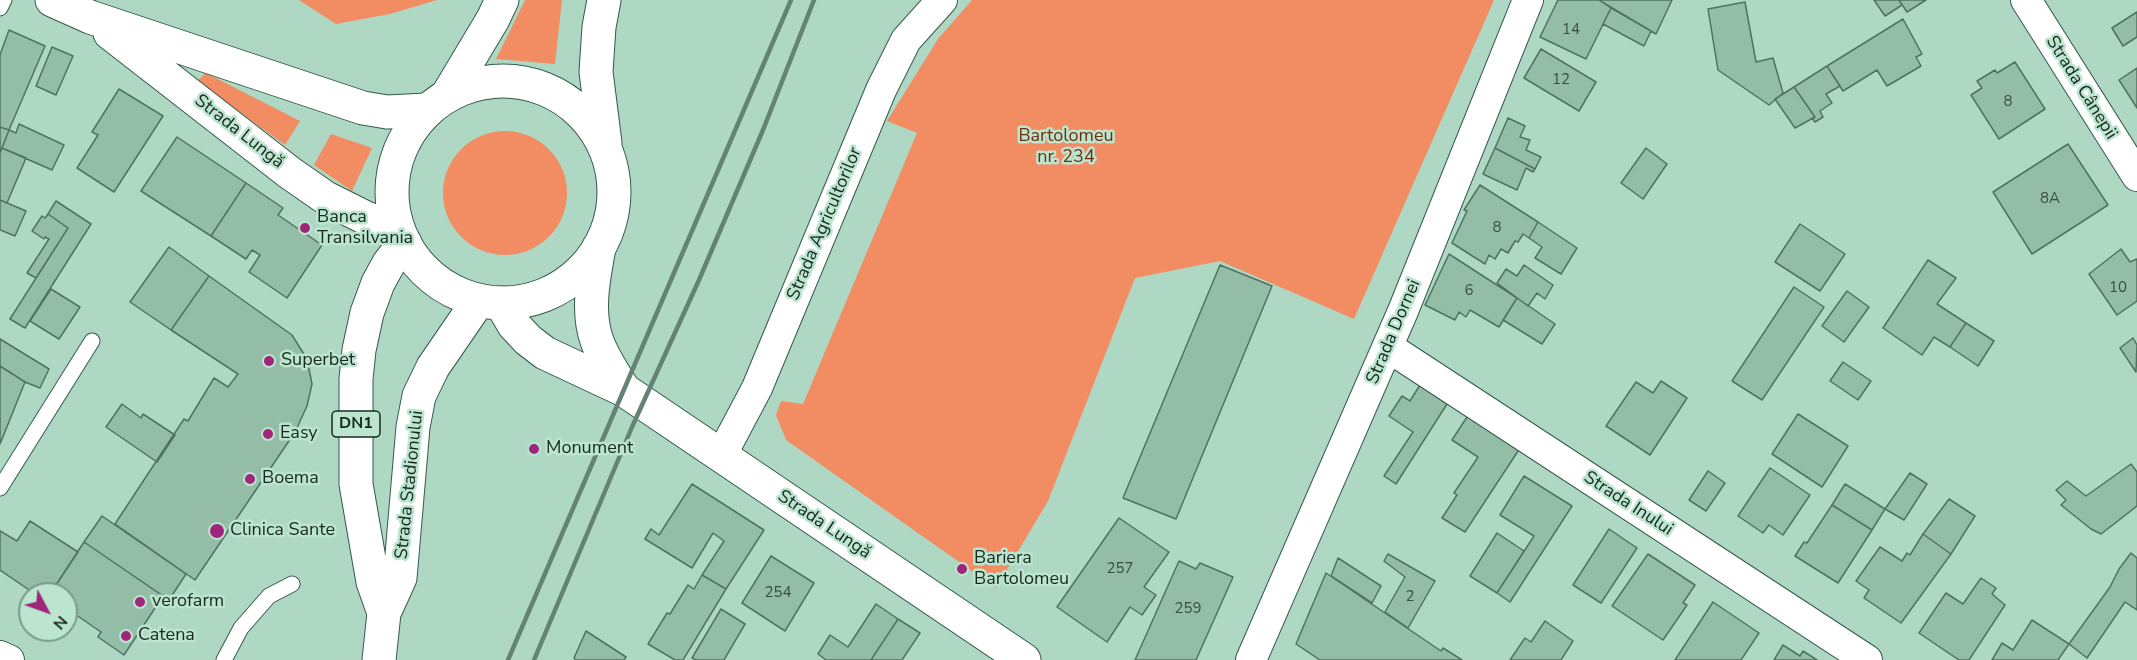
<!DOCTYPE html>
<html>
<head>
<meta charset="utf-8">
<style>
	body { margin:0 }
	#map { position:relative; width:2137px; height:660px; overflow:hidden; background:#aed8c3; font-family:"Nunito Sans",sans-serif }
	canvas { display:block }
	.north { position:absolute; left:18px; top:582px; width:60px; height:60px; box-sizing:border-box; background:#bbe5cf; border:2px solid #7a9a89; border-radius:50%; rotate:131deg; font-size:16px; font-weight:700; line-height:24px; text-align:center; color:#192921 }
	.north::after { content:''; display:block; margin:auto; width:21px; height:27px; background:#a0267b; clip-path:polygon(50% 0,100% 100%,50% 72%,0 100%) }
</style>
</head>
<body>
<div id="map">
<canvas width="2137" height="660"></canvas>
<div class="north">N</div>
</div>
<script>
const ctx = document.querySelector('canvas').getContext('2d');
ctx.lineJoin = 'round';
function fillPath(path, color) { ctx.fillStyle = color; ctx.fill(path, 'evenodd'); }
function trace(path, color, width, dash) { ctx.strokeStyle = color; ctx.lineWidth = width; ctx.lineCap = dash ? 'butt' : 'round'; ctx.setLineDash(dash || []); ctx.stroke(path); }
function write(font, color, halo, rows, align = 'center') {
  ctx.font = font + ' "Nunito Sans",sans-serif'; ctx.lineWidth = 5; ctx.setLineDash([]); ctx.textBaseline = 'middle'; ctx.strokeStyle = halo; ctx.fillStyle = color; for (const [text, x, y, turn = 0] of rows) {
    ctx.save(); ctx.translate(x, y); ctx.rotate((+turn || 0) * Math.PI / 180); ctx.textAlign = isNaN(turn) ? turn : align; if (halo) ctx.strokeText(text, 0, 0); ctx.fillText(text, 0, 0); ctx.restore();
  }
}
fillPath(new Path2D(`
	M299 0H437L390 14 336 24Z
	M525 0H562L555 64 496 59Z
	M972 0H1494L1354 319 1220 261 1135 278 1048 501 996 588 786 440 776 415 781 401 803 404 917 133 887 121 938 39Z
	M206 73 300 121 285 145 197 81Z
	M443 193a62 62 0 1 1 124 0a62 62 0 1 1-124 0Z
	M331 134 372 148 352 191 314 165Z`), '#f28c62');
const building = new Path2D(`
	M1558 0H1599L1611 8 1586 59 1540 37Z
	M1599 0H1672L1656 34Z
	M1874 0H1899L1902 5 1885 16Z
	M1899 0H1926L1907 12Z
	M1745 2 1756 62 1773 58 1783 93 1769 105 1718 70 1708 9Z
	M1611 8 1651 31 1644 46 1603 24Z
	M2137 12V37L2123 46 2112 28Z
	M1903 19 1922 54 1916 57 1921 66 1887 86 1877 70 1843 91 1827 66Z
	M9 30 45 46 9 130 0 127V55Z
	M52 47 73 56 56 95 36 86Z
	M1541 49 1596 82 1579 111 1524 78Z
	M2015 62 2045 109 1999 139 1971 95 1982 88 1977 81 1995 70 1997 73Z
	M1827 66 1840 86 1826 94 1832 103 1820 111 1823 117 1815 122 1812 118 1815 117 1794 87Z
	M2137 68V108L2119 80Z
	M1794 87 1815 117 1795 128 1775 99Z
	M119 89 163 116 114 192 77 168 98 135 92 132Z
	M1508 118 1525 126 1520 137 1530 140 1526 150 1541 157 1535 169 1495 148Z
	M19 124 64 145 52 170 2 148 9 130 16 133Z
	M0 127 9 130 0 153Z
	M177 137 246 183 211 236 141 191Z
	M2068 144 2108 205 2032 254 1993 192Z
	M2 148 26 158 7 203 0 200V153Z
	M1495 148 1535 169 1533 172 1526 168 1517 190 1483 174Z
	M1646 148 1667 164 1643 199 1621 183Z
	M246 183 283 208 278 215 322 245 287 298 249 272 260 255 252 250 246 259 211 236Z
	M1480 185 1538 222 1529 238 1523 234 1518 242 1515 241 1508 253 1501 249 1495 259 1489 255 1485 264 1452 243 1467 211 1464 210Z
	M0 200 26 211 15 236 0 230Z
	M56 201 91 224 25 328 10 319 68 228 48 214Z
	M48 214 68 228 36 278 27 273 49 239 45 237 44 239 32 231 42 216 45 218Z
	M1538 222 1577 248 1561 274 1535 258 1542 247 1529 238Z
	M1800 224 1845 254 1820 291 1775 262Z
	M169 247 209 276 171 330 130 302Z
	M2121 249 2130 262 2137 259V301L2117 315 2089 274Z
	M1449 254 1517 298 1499 327 1470 310 1466 317 1459 312 1455 320 1425 305Z
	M1928 260 1956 278 1937 304 1966 323 1950 347 1934 337 1922 355 1883 328Z
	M1220 265 1272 286 1176 519 1123 498Z
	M1524 265 1553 285 1545 299 1537 293 1528 306 1497 283 1506 269 1517 276Z
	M209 276 292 335 307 359 312 384 307 406 295 432 195 580 115 524 184 419 188 421 214 378 228 387 238 374 171 330Z
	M1794 287 1824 307 1762 400 1732 381Z
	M51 289 80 307 59 339 30 321Z
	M1847 291 1869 307 1844 342 1822 326Z
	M1517 298 1555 324 1542 344 1503 320Z
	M1966 323 1994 341 1978 366 1950 347Z
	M2133 338 2137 345 2136 372 2120 348Z
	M0 339 49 369 40 388 25 382 0 366Z
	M1843 362 1871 381 1858 400 1830 381Z
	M0 366 25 382 0 444Z
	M1661 381 1687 398 1650 455 1606 426 1636 382 1653 393Z
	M1420 385 1447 404 1396 484 1384 476 1413 432 1389 416 1402 396 1410 401Z
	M122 404 141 418 143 414 175 435 157 462 106 427Z
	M1469 414 1520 448 1465 532 1442 518 1457 495 1454 493 1478 457 1452 440Z
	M1798 414 1848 446 1822 487 1772 454Z
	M2131 464 2137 472V506L2101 534 2091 529 2061 505 2066 500 2056 490 2067 481 2086 496Z
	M1770 468 1810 495 1783 535 1769 525 1763 533 1738 516Z
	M1708 471 1725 483 1706 511 1689 500Z
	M1910 473 1927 484 1904 520 1885 509Z
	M1524 476 1572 506 1510 602 1497 593 1534 536 1500 515Z
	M692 484 764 530 726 589 702 575 724 541 713 533 692 568 645 539 651 529 659 535Z
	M1845 484 1885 509 1872 530 1832 505Z
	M1949 499 1975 516 1951 554 1923 534Z
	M1832 505 1872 530 1838 583 1795 556 1804 542 1807 543Z
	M102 516 186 574 169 600 84 542Z
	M1119 518 1169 552 1144 587 1156 595 1142 615 1130 607 1107 642 1057 607Z
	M30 521 78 552 50 594H35L0 570V531L17 541Z
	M1609 529 1637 548 1601 603 1573 585Z
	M1497 533 1524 551 1497 593 1470 576Z
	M1923 534 1951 554 1901 623 1864 598 1869 590 1856 581 1880 547 1902 561 1907 553 1910 555Z
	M84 542 163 596 124 655 98 637 101 632 66 608V594H50Z
	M2131 553 2137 558V610L2125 602 2087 658 2069 644 2110 587 2119 569Z
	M1388 554 1435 581 1408 628 1385 612 1405 577 1384 561Z
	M1648 554 1695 585 1683 603 1687 605 1663 640 1612 606Z
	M771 556 814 583 785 631 742 603Z
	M1338 558 1381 586 1372 603 1331 576Z
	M1179 561 1196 569 1200 563 1233 577 1196 660H1135Z
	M1326 573 1441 651 1443 648 1462 660H1320L1296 644Z
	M702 575 726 589 683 660H675L648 644 667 613 670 614 688 585 694 589Z
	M1981 578 1996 588 1992 594 2005 605 1969 660H1959L1919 633 1946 593 1963 604Z
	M1713 602 1759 633 1741 660H1675Z
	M876 604 898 619 871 660H826L818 654 830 635 848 647Z
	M721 609 745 624 724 660H696L692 658Z
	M898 619 920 633 902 660H871Z
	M2032 620 2069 644 2058 660H1992L2002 643 2013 650Z
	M1545 621 1573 641 1561 660H1510L1525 638 1531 642Z
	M586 631 626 657 624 660H576L574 658Z
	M1783 645 1800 656 1803 651 1817 660H1774Z`);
fillPath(building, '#94bda8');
trace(building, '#4d7361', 1.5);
const lane = new Path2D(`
	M0 8 4 0
	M0 488 92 341
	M224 660 241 628 269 596 292 584`);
const street = new Path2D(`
	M2026 0 2137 176
	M1388 347 1867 660
	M721 456 757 388 881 90 906 40 942 0
	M0 656 9 660
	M1251 660 1403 311 1528 0`);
const secondary = new Path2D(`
	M52 0 90 17 363 108 387 112 427 110
	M110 33 290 173 326 198 366 218 398 229
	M599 247C594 277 586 310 597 341 603 358 614 374 624 390
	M501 303 514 325 528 340 545 353 624 390 1024 660`);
const primary = new Path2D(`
	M604 0 599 27 596 72 605 143
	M392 192a111 111 0 1 1 222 0a111 111 0 1 1-222 0Z
	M447 96 493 19 502 0
	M384 613 373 582 356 484V379L359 350 367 313 378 283 389 263 405 243
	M379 660 384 613 400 578 413 427 419 396 433 367 479 300`);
trace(lane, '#345a48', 17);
trace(street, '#345a48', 32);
trace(secondary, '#345a48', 35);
trace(primary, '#345a48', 35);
trace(lane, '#fff', 15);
trace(street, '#fff', 30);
trace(secondary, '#fff', 33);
trace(primary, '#fff', 33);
trace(new Path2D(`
	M508 660 791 0
	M534 660 632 427 699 280 763 130 814 0`), '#658374', 4.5);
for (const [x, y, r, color] of [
	[305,228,6,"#a0267b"],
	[269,361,6,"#a0267b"],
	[268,434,6,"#a0267b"],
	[534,449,6,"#a0267b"],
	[250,479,6,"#a0267b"],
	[217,531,8,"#a0267b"],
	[962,569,6,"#a0267b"],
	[140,602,6,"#a0267b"],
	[126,636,6,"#a0267b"]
]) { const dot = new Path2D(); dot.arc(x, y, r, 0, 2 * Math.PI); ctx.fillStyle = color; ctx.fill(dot); trace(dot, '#bbe5cf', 2); }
write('15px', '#384e43', null, [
	["14",1571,30],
	["12",1561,80],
	["8",2008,102],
	["8A",2050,199],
	["8",1497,228],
	["10",2118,288],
	["6",1469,291],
	["257",1120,569],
	["254",778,593],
	["2",1410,597],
	["259",1188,609]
]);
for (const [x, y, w] of [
	[356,424,48]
]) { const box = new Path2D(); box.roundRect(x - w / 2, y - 13, w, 26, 4.5); ctx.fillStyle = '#bbe5cf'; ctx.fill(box); trace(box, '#192921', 1.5); }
write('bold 16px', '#192921', null, [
	["DN1",356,424]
]);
write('18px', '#192921', '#bbe5cf', [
	["Strada Cânepii",2081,88,58],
	["Strada Lungă",239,132,38],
	["Strada Agricultorilor",825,224,-67],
	["Strada Dornei",1394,332,-67],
	["Strada Stadionului",410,485,-84],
	["Strada Inului",1628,504,33],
	["Strada Lungă",824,525,34]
]);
write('18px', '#712e0d', '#bbe5cf', [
	["Bartolomeu",1066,137],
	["nr. 234",1066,158]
]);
write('18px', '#192921', '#bbe5cf', [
	["Banca",317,218],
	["Transilvania",317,239],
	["Superbet",281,361],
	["Easy",280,434],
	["Monument",546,449],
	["Boema",262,479],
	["Clinica Sante",230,531],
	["Bariera",974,559],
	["Bartolomeu",974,580],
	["verofarm",152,602],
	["Catena",138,636]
], 'left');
</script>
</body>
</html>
